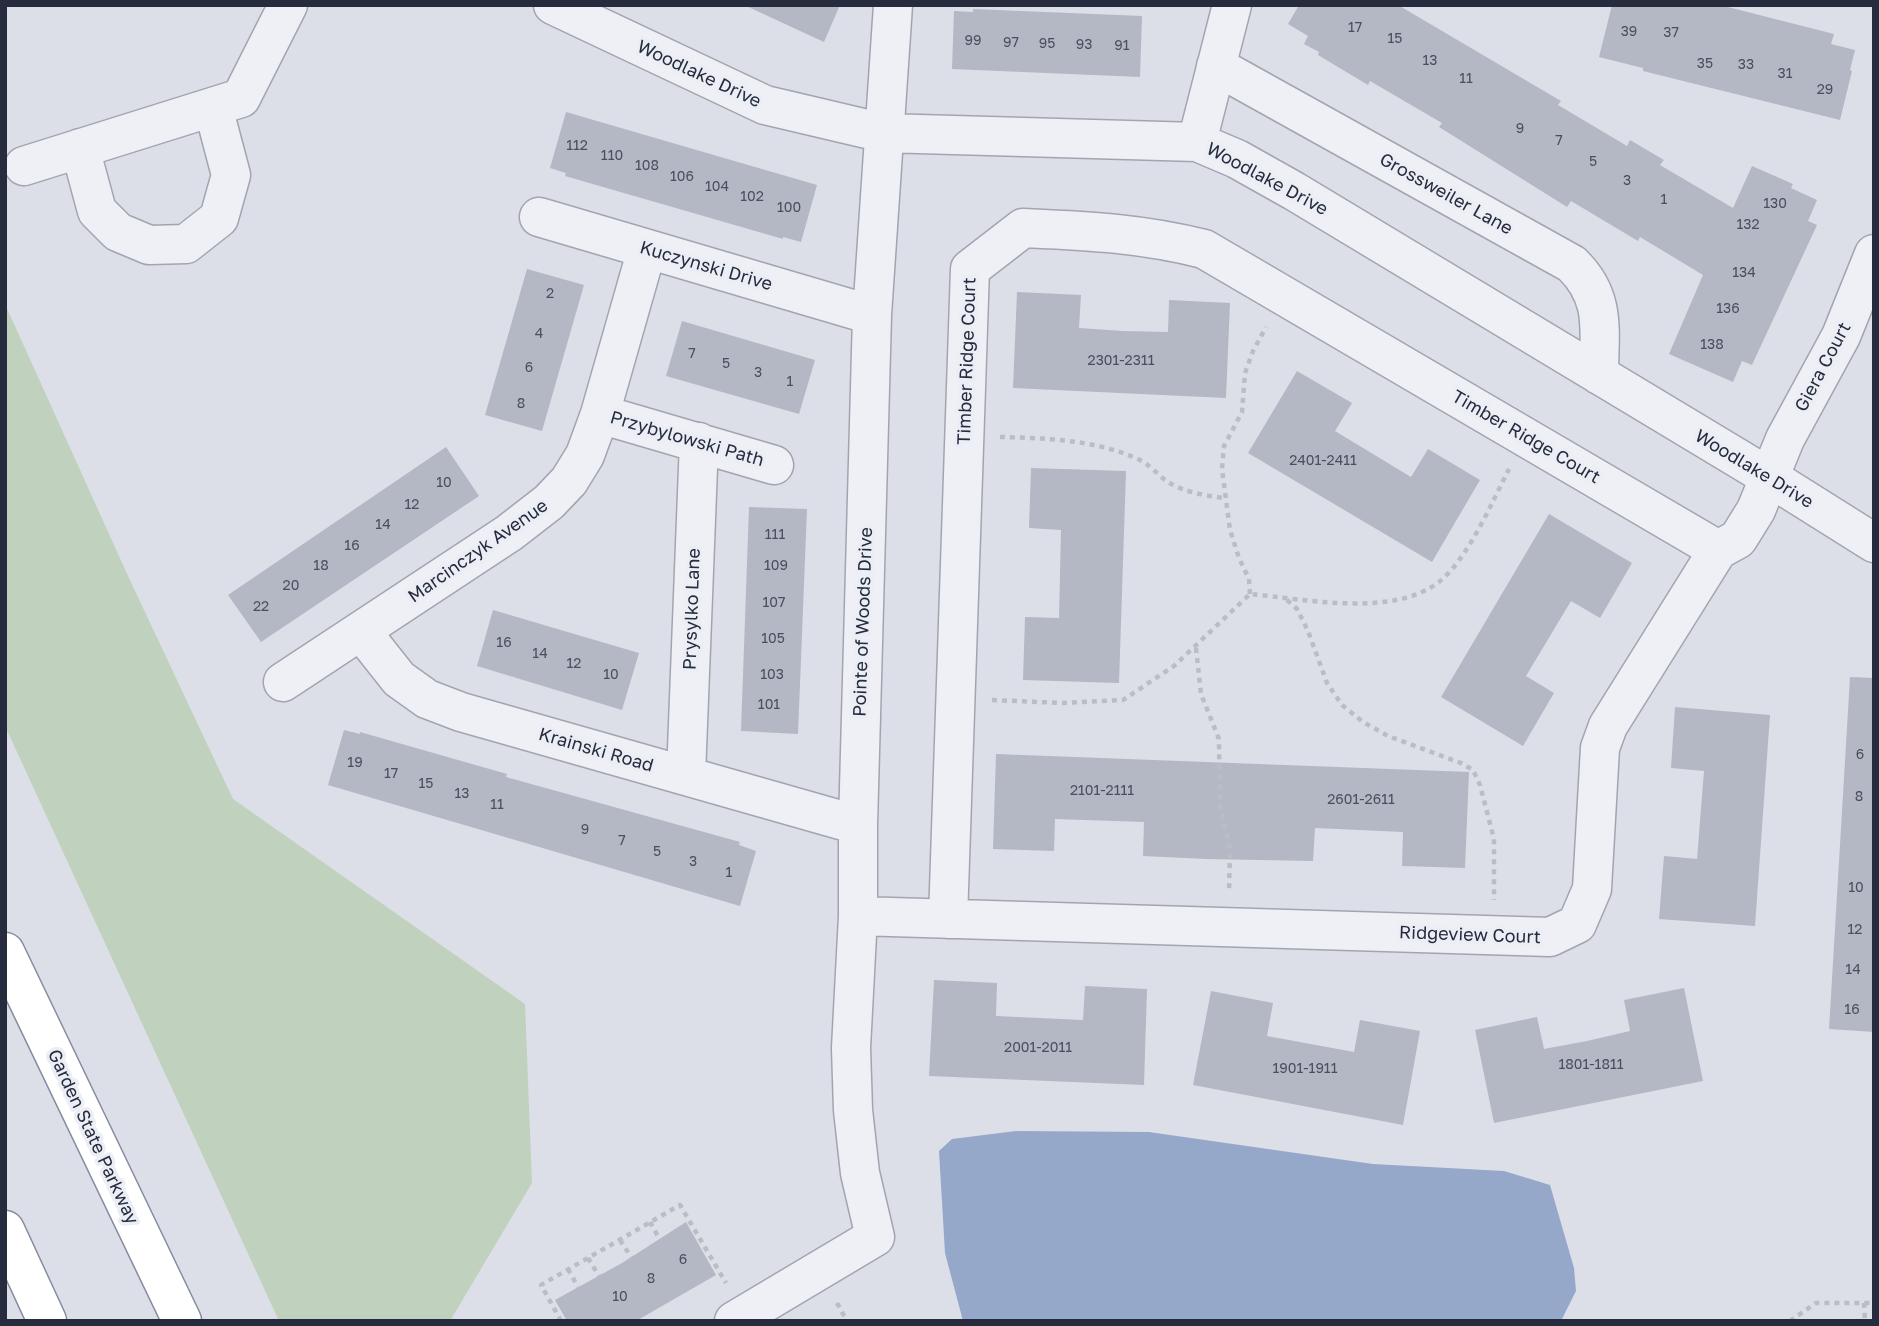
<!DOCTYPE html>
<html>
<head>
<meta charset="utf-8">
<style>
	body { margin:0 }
	#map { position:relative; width:1879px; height:1326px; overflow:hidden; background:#dcdfe7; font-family:"Golos Text",sans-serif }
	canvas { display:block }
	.frame { position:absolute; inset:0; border:7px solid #262b3e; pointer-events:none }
</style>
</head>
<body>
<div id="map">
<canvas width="1879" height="1326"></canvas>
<div class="frame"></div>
</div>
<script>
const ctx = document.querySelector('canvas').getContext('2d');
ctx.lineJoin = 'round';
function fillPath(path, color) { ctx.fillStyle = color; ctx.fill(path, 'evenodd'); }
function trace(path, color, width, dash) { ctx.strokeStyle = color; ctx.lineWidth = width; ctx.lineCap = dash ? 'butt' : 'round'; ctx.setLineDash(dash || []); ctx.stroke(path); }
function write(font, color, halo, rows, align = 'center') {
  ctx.font = font + ' "Golos Text",sans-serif'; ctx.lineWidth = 7; ctx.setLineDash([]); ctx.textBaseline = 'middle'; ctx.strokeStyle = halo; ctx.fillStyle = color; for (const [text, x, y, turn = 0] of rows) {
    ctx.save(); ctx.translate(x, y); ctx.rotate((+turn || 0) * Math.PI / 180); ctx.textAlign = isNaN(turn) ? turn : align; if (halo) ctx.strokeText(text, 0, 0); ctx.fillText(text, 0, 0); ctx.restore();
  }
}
fillPath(new Path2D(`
	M5 304 128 576 233 799 525 1004 532 1183 450 1321H279L5 726Z`), '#c0d1bd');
fillPath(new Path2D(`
	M1016 1131 1149 1132 1373 1164 1504 1171 1550 1185 1574 1268 1576 1291 1561 1321H963L945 1253 939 1151 952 1139Z`), '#95a8c9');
fillPath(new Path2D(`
	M744 5H840L824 42Z
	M1299 5H1398L1561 101 1558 105 1627 146 1630 140 1664 160 1660 165 1733 208 1752 166 1793 184 1791 188 1817 200 1808 221 1817 225 1752 365 1742 361 1733 382 1669 354 1703 275 1640 237 1638 241 1571 201 1567 207 1439 127 1442 123 1370 81 1368 85 1318 55 1319 52 1304 44 1308 36 1288 24Z
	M1612 5H1720L1834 34 1831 44 1855 50 1850 70 1852 71 1840 120 1643 71V68L1599 57Z
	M973 9 1142 16 1140 77 952 69 954 11 973 12Z
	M566 112 817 185 801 242 783 237V239L565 176 566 173 550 168Z
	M527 269 584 285 542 431 485 415Z
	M1017 292 1081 295 1079 328 1123 331 1168 332 1169 300 1230 303 1226 398 1013 388Z
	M682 321 815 360 799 414 666 376Z
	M1297 371 1352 403 1335 431 1411 477 1428 449 1480 480 1432 562 1248 453Z
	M446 447 479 496 261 642 228 595Z
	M1031 468 1126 471 1119 683 1023 680 1025 617 1059 618 1061 530 1029 528Z
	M749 507 807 509 798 734 741 731Z
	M1549 514 1632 563 1600 618 1571 601 1526 676 1554 693 1523 746 1441 697Z
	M493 610 639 653 622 710 477 666Z
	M1850 677 1874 678V1032L1829 1029Z
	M1675 707 1770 715 1755 926 1659 919 1664 856 1697 859 1704 771 1671 768Z
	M344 730 360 734V732L507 774 506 777 740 842 739 845 756 851 740 906 328 785Z
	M996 754 1469 772 1465 868 1402 866 1403 832 1315 828 1313 861 1206 859 1143 856 1144 822 1055 819 1054 851 993 849Z
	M934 980 997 983 996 1016 1083 1020 1085 986 1147 989 1144 1085 929 1076Z
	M1684 988 1703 1081 1494 1123 1475 1030 1537 1017 1544 1049 1587 1041 1630 1031 1624 1000Z
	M1211 991 1273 1003 1267 1036 1354 1052 1360 1020 1420 1031 1403 1125 1193 1085Z
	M686 1222 716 1275 636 1321H567L555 1300 622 1263Z`), '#b3b8c4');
const minor = new Path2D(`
	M553 5 765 105 884 133 1197 142 1237 159 1294 191 1769 477 1874 543
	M1216 66 1572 264C1607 298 1599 331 1599 375
	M1197 142 1232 5
	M80 148 97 211 118 232 149 245 186 244 219 218 231 175 213 107
	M24 166 241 98 288 5
	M539 217 872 315
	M600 414 774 465
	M361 631 399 679 427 699 461 712 858 825
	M283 682 509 533 549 502 569 481 585 455 600 414 647 249
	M686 775 699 442
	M858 916 1550 937 1577 924 1592 889 1600 748 1608 726 1718 550 1738 539 1756 510 1785 439 1841 336 1874 254
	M948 919 970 269 1023 228C1088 231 1140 233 1204 249L1718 550
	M734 1321 875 1237 860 1173 853 1110 851 1048 858 916V825L872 315 893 5`);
const highway = new Path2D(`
	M5 952 182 1321
	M5 1230 47 1321`);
trace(minor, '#a2a5b1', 41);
trace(highway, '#838b9e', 41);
trace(new Path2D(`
	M1000 437C1046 438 1096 440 1138 459 1149 464 1158 475 1168 482 1184 492 1206 496 1225 498
	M1250 594 1249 579 1239 558 1230 530 1222 469 1224 446 1242 412 1245 373 1253 351 1266 327
	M1287 600 1297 609 1308 631 1327 683 1342 705 1363 722 1388 736 1461 763 1473 770 1480 785 1494 839V900
	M1196 648 1201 694 1219 739 1220 805 1230 849 1229 892
	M992 700 1062 703 1123 700 1174 666 1250 594C1305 599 1392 618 1439 582 1468 559 1492 502 1509 469
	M650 1222 659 1238
	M620 1240 631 1257
	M588 1258 599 1276
	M568 1269 578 1287
	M837 1303 847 1321
	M1864 1303 1865 1321
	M561 1321 541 1285 680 1205 726 1283
	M1790 1321 1816 1303H1874`), '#bbbdc5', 4.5, [5, 5]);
trace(minor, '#eff0f5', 38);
trace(highway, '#fff', 38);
write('14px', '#494e60', null, [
	["17",1355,28],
	["39",1629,32],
	["37",1671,33],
	["15",1395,39],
	["99",973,41],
	["97",1011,43],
	["95",1047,44],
	["93",1084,45],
	["91",1122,46],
	["13",1430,61],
	["35",1705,64],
	["33",1746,65],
	["31",1785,74],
	["11",1466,79],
	["29",1825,90],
	["9",1520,129],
	["7",1559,141],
	["112",577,146],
	["110",612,156],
	["5",1593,162],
	["108",647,166],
	["106",682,177],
	["3",1627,181],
	["104",717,187],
	["102",752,197],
	["1",1664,200],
	["130",1775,204],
	["100",789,208],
	["132",1748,225],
	["134",1744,273],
	["2",550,294],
	["136",1728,309],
	["4",539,334],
	["138",1712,345],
	["7",692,354],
	["2301-2311",1121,361],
	["5",726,364],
	["6",529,368],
	["3",758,373],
	["1",790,382],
	["8",521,404],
	["2401-2411",1323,461],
	["10",444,483],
	["12",412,505],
	["14",383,525],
	["111",775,535],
	["16",352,546],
	["18",321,566],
	["109",776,566],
	["20",291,586],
	["107",774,603],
	["22",261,607],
	["105",773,639],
	["16",504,643],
	["14",540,654],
	["12",574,664],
	["10",611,675],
	["103",772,675],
	["101",769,705],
	["6",1860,755],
	["19",355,763],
	["17",391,774],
	["15",426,784],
	["2101-2111",1102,791],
	["13",462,794],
	["8",1859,797],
	["2601-2611",1361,800],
	["11",497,805],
	["9",585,830],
	["7",622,841],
	["5",657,852],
	["3",693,862],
	["1",729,873],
	["10",1856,888],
	["12",1855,930],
	["14",1853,970],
	["16",1852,1010],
	["2001-2011",1038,1048],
	["1801-1811",1591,1065],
	["1901-1911",1305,1069],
	["6",683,1260],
	["8",651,1279],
	["10",620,1297]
]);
write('18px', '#262b3e', '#eceef5', [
	["Woodlake Drive",699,74,25],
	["Woodlake Drive",1267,179,28],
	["Grossweiler Lane",1446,194,29],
	["Kuczynski Drive",706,266,16],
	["Timber Ridge Court",967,361,-88],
	["Giera Court",1823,367,-62],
	["Timber Ridge Court",1526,437,30],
	["Przybylowski Path",687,439,16],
	["Woodlake Drive",1754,469,31],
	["Marcinczyk Avenue",478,551,-35],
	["Prysylko Lane",692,609,-88],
	["Pointe of Woods Drive",863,622,-88],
	["Krainski Road",596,750,16],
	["Ridgeview Court",1470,935,2],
	["Garden State Parkway",93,1137,65]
]);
</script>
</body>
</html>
